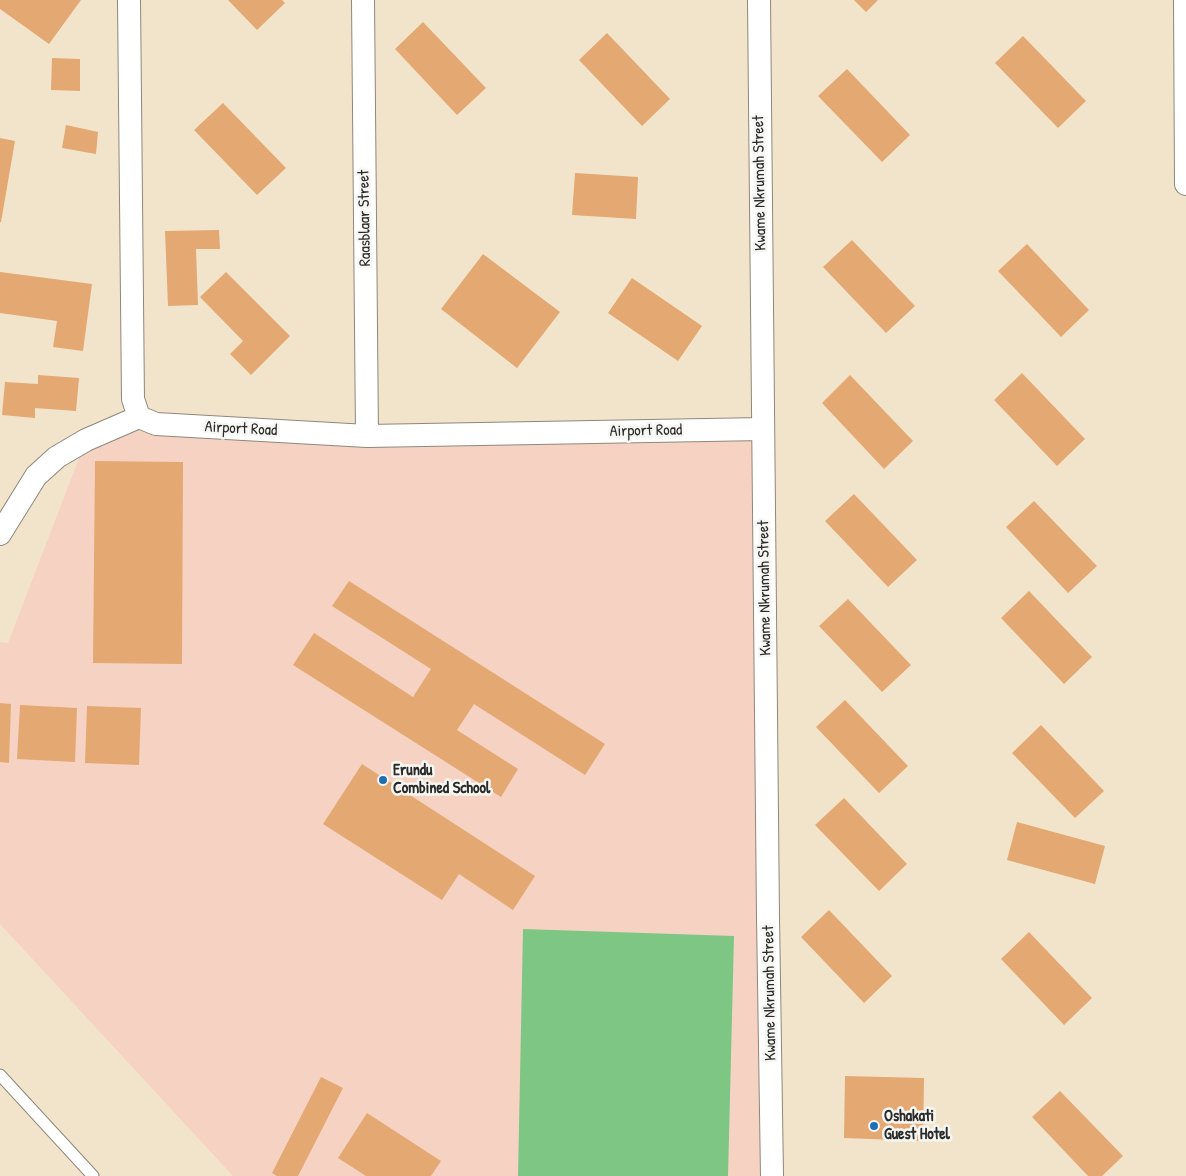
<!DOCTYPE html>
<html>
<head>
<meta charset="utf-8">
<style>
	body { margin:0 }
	canvas { display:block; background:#f2e4cb }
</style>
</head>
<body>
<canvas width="1186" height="1176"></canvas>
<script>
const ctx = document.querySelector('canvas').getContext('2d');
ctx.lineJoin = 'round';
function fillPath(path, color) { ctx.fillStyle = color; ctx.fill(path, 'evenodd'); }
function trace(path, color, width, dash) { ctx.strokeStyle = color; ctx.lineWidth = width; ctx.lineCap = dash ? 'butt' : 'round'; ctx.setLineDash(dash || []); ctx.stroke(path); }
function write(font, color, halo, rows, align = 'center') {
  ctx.font = font + ' "Patrick Hand",sans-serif'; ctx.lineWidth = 5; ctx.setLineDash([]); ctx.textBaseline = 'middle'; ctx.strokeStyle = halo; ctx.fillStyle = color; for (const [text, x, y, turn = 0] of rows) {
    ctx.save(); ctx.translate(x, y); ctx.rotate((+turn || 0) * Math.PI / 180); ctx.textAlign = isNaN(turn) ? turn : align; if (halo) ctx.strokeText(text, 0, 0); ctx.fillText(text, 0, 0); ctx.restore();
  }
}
fillPath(new Path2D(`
	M156 424 763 429 770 1176H233L0 924V642L8 643 86 440Z`), '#f6d2c3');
fillPath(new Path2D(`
	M523 929 734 936 728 1176H518Z`), '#7dc684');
fillPath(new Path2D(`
	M0 0H81L49 44 0 9Z
	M228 0H282L285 3 257 30Z
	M854 0H878L866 12Z
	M423 22 486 88 457 115 395 49Z
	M607 33 670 99 642 126 579 60Z
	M1023 36 1086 101 1058 128 995 63Z
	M52 58 80 59V91L51 90Z
	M847 69 910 135 882 162 818 96Z
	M223 103 286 168 257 195 194 130Z
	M66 125 98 132 96 154 62 148Z
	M0 138 15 141 1 222H0Z
	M575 173 638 177 636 219 572 215Z
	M219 230 220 249H196L198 305 168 306 165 231Z
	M852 240 915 306 886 333 823 267Z
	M1027 244 1089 310 1061 337 998 271Z
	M483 254 560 312 517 368 441 309Z
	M0 272 92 284 83 351 53 347 57 321 0 313Z
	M226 272 290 336 251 375 230 354 243 341 200 297Z
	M632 278 702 326 678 361 608 313Z
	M1022 373 1085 439 1057 466 994 400Z
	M38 375 79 378 76 411 35 408V418L2 415 5 382 38 384Z
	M850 375 913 441 884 469 822 403Z
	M95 461 183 462 182 664 93 663Z
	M854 494 917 560 888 587 825 521Z
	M1034 501 1097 566 1068 593 1006 527Z
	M349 581 605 744 585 775 474 704 457 730 518 769 501 797 293 665 314 633 413 697 431 669 332 606Z
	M1029 591 1092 657 1064 684 1001 618Z
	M848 599 911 665 882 692 819 626Z
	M845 700 908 766 879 793 816 727Z
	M0 703 11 704 9 763 0 762Z
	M20 705 77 708 75 762 17 759Z
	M87 706 141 708 139 765 85 763Z
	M1041 725 1104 791 1075 818 1012 753Z
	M362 764 535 876 513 910 459 874 442 900 323 824Z
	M844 798 907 864 879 891 815 825Z
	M1017 822 1105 846 1095 884 1007 860Z
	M829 910 892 976 864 1003 801 937Z
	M1029 932 1092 998 1064 1025 1001 959Z
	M845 1076 924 1078 923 1141 844 1138Z
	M321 1077 343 1088 298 1176H277L272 1173Z
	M1060 1091 1123 1156 1102 1176H1088L1032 1117Z
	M367 1113 441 1161 431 1176H366L338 1158Z`), '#e4a872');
const service = new Path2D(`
	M0 1075 93 1176`);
const minor = new Path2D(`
	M129 0 133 399 139 417 156 424 367 436 763 429
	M363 0 367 436
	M759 0 768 917 772 1176
	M1185 0 1186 184
	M0 534 36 476 57 457 86 440 139 417`);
trace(service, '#8e887b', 13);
trace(minor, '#8e887b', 24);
trace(service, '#fff', 11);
trace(minor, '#fff', 22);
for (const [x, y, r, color] of [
	[383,780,5,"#1f6fb2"],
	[874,1126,5,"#1f6fb2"]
]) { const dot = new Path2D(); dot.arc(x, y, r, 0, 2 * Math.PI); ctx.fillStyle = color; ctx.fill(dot); trace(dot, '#f6f6f2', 2); }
write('16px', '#2b2b2b', '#f6f6f2', [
	["Kwame Nkrumah Street",760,183,-91],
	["Raasblaar Street",365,218,-91],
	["Airport Road",241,429,3],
	["Airport Road",646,431,-1],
	["Kwame Nkrumah Street",765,588,-91],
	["Kwame Nkrumah Street",770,993,-91]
]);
write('bold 16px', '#2b2b2b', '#f6f6f2', [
	["Erundu",393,771],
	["Combined School",393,789],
	["Oshakati",884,1117],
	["Guest Hotel",884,1135]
], 'left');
</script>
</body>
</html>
